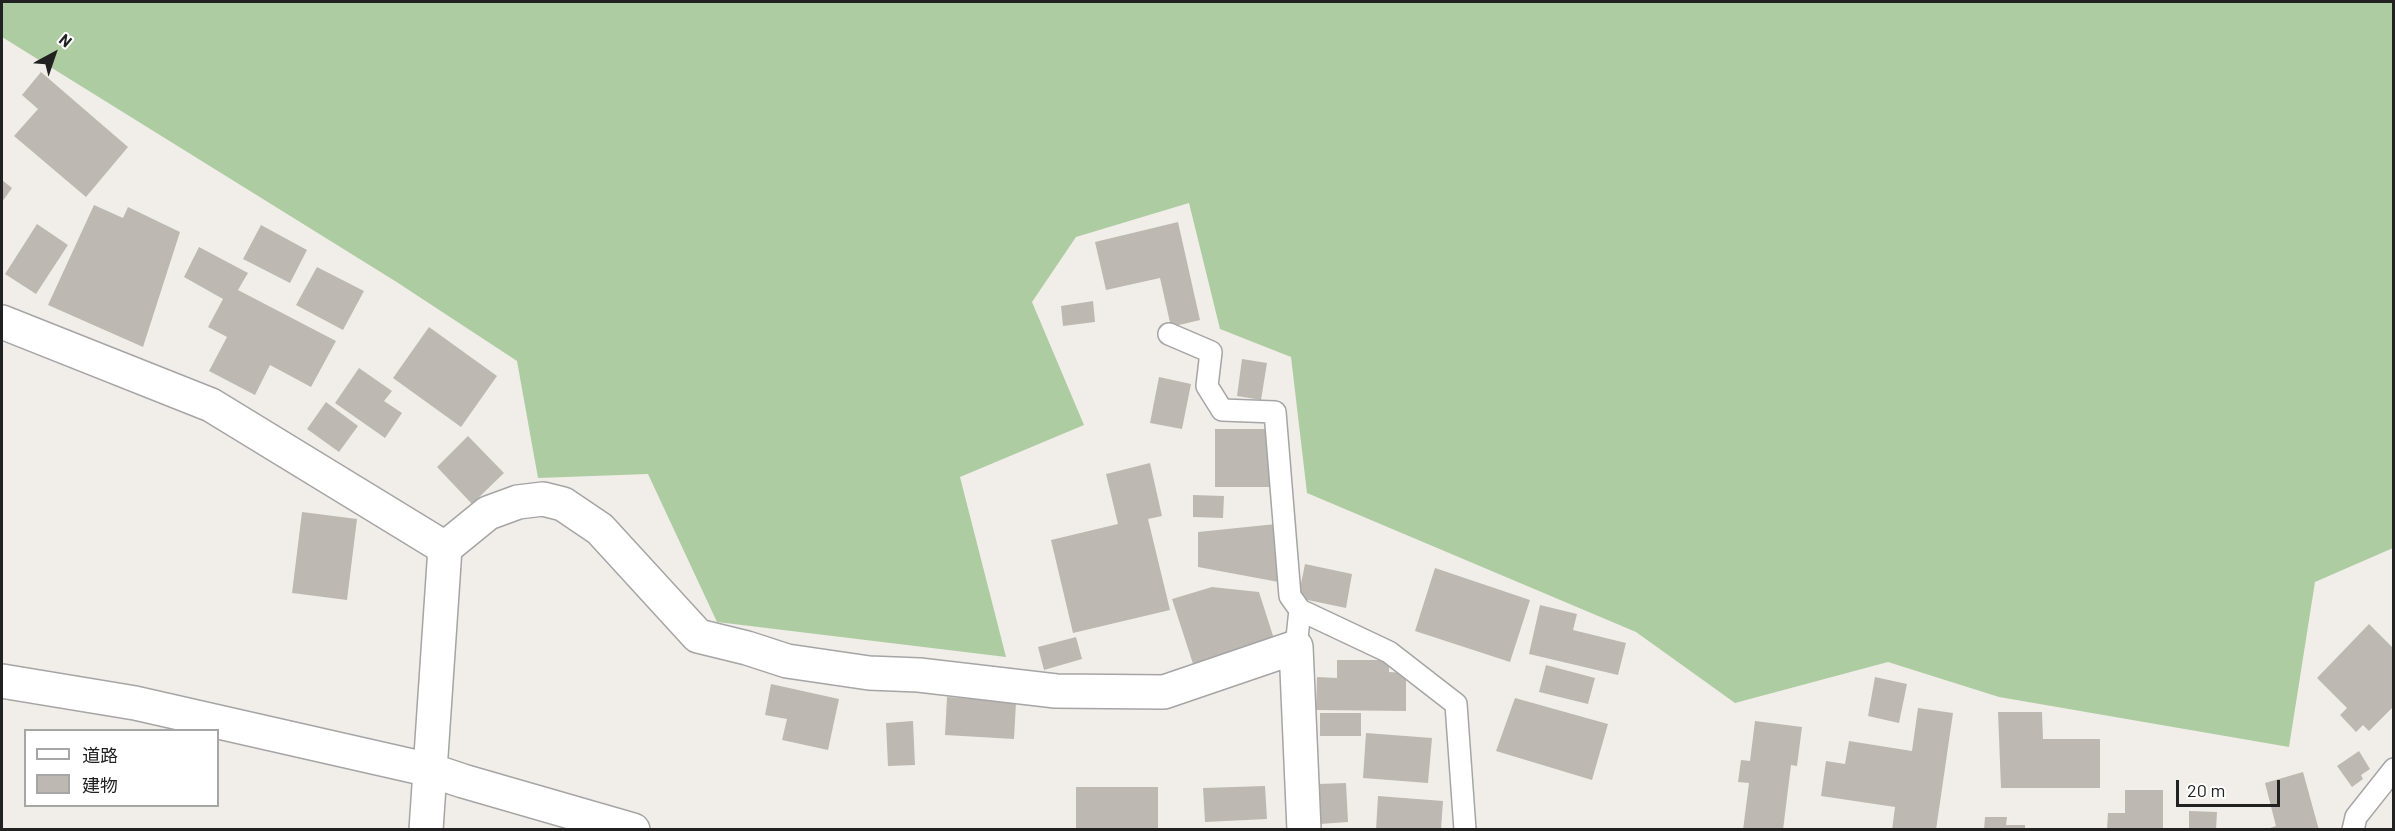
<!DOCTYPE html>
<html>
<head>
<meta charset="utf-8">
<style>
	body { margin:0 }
	#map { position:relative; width:2395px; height:831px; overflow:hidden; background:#f1eee9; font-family:Barlow,"Noto Sans JP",sans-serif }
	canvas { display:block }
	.frame { position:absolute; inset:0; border:3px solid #212121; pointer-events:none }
	.legend { position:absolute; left:24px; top:729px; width:195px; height:78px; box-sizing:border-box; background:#fff; border:2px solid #a6a6a6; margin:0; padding:8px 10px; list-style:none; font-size:18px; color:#212121 }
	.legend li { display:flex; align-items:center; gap:12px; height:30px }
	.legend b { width:30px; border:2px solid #a6a6a6 }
	.north { position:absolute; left:24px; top:24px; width:60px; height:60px; -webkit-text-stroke:4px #fff; paint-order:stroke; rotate:40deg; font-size:16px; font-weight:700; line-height:24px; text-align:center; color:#212121 }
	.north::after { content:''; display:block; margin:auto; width:21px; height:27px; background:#212121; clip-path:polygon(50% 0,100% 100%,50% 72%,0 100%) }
	.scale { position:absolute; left:2176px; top:780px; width:104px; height:27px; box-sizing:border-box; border:3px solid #212121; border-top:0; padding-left:8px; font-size:18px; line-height:21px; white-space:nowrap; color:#212121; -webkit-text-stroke:4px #fff; paint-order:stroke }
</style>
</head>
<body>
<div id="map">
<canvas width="2395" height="831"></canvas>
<div class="frame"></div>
<ul class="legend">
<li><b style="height:8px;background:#fff"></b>道路</li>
<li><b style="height:16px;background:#beb8b2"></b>建物</li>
</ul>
<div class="north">N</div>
<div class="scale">20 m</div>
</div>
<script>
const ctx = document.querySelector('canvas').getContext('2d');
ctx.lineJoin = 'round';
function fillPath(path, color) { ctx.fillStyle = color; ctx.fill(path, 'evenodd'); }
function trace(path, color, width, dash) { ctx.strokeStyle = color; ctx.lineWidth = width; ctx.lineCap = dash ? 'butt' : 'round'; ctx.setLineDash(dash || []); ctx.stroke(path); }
fillPath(new Path2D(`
	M2 2H2393V548L2315 582 2289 747 1999 697 1888 662 1735 703 1636 632 1307 493 1291 357 1220 329 1189 203 1076 237 1032 302 1084 425 960 477 1006 657 717 622 648 474 538 478 517 361 395 281 2 37Z`), '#aecca2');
fillPath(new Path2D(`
	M41 72 128 147 86 197 14 136 38 109 22 95Z
	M2 180 12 188 2 202Z
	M94 205 123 218 128 207 180 232 143 347 48 305Z
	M1178 222 1200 320 1171 327 1160 278 1106 290 1095 242Z
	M37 224 68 245 36 294 5 274Z
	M261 225 307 250 290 283 243 259Z
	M199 247 248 273 238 290 336 341 311 387 270 365 255 395 209 371 227 337 208 327 223 299 184 277Z
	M317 267 364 291 343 330 296 305Z
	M1093 301 1095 322 1063 326 1061 306Z
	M429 327 497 376 461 427 393 378Z
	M1242 359 1267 363 1261 400 1237 396Z
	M359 368 392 391 384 401 402 413 385 438 335 403Z
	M1159 377 1191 384 1182 429 1150 423Z
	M326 402 358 426 339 452 307 429Z
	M1215 429H1269V487H1215Z
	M468 436 504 473 472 504 437 467Z
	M1150 463 1162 516 1148 519 1170 610 1073 633 1051 540 1118 524 1106 474Z
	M1193 495 1224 496 1223 518 1193 517Z
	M302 512 357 519 347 600 292 593Z
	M1276 524 1284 583 1198 567V532Z
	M1305 564 1352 574 1346 608 1298 598Z
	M1435 568 1530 600 1510 662 1415 631Z
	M1212 587 1259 592 1275 642 1194 667 1172 599Z
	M1540 605 1577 614 1573 630 1626 643 1618 675 1529 654Z
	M2369 624 2394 649V706L2369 731 2363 725 2356 732 2340 715 2347 708 2317 678Z
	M1076 637 1082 659 1044 670 1038 647Z
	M1337 660H1389V672L1406 673V711L1316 710 1317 677 1337 678Z
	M1546 665 1595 678 1588 704 1539 692Z
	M1875 677 1907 684 1899 723 1868 716Z
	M771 684 839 699 828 750 782 740 787 719 765 715Z
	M947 697 1016 702 1014 739 945 735Z
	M1515 698 1608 724 1592 780 1496 751Z
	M1918 708 1953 713 1936 830H1892L1895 807 1821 796 1826 761 1845 764 1849 741 1912 751Z
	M1998 712H2042L2043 739H2100V788H2001Z
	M1320 713H1361V736H1320Z
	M913 721 915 765 888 766 886 723Z
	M1755 721 1802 727 1797 766 1791 765 1783 830H1743L1749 783 1738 782 1741 760 1750 761Z
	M1366 733 1432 738 1428 783 1363 778Z
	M2359 751 2370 769 2361 775 2363 779 2352 787 2337 766Z
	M2303 772 2319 830H2264L2276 826 2265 783Z
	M1346 783 1348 822 1320 824 1318 784Z
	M1265 786 1267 819 1205 822 1203 788Z
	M1076 787H1158V830H1076Z
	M2125 790H2163V830H2107L2108 813H2125Z
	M1378 796 1443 801 1441 830H1376Z
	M2189 811 2217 812 2216 830H2189Z
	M1985 817H2007L2006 825H2025V830H1984Z`), '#beb8b2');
const lane = new Path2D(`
	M1169 334 1211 352 1207 386 1222 410 1275 412 1290 596 1300 610
	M1296 647 1300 610 1389 652 1456 704 1465 830
	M2353 830 2356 817 2394 769`);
const street = new Path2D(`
	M2 322 211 405 445 548
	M2 681 135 703 430 770 463 781 633 830
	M426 830 445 548 488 513 518 502 543 499 563 504 600 529 698 636 747 648 787 661 869 673 919 675 1056 691 1164 692 1296 647 1304 830`);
trace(lane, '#a5a5a5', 24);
trace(street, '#a5a5a5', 36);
trace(lane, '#fff', 21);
trace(street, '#fff', 33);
</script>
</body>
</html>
